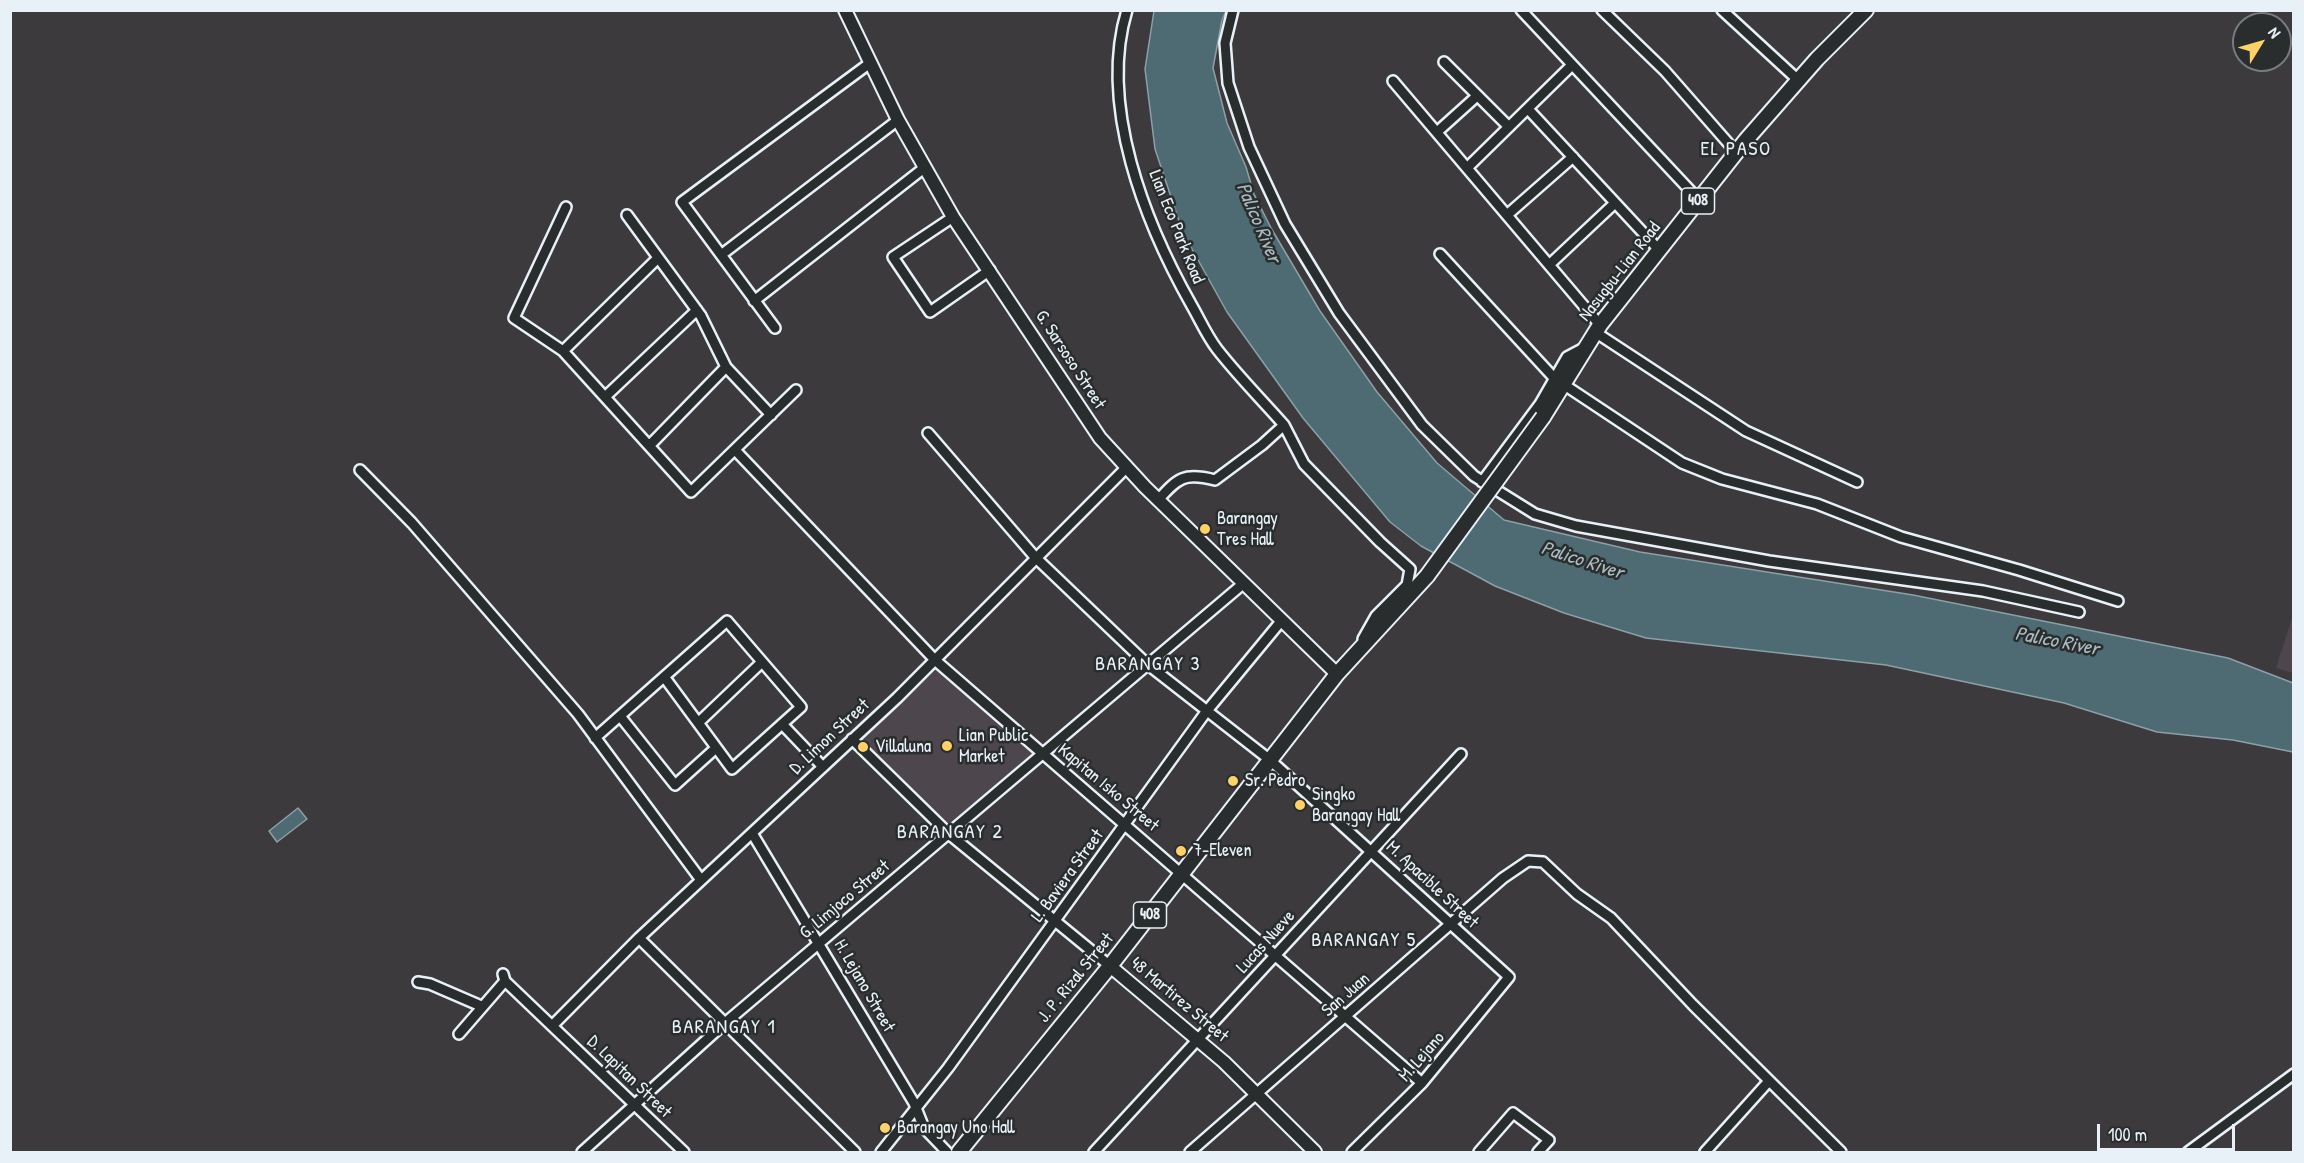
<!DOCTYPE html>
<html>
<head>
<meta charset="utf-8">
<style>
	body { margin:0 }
	#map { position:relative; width:2304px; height:1163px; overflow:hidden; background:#3d3a3d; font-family:"Patrick Hand",sans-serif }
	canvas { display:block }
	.frame { position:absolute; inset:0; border:12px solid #e8f1f8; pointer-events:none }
	.north { position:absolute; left:2232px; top:12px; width:60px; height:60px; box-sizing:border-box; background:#2a2d2e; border:2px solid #767b7f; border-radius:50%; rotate:53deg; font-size:16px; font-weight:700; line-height:24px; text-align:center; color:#e8f1f8 }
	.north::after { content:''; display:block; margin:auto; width:21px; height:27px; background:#ffd166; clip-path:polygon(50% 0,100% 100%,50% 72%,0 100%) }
	.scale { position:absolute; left:2097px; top:1124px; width:138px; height:27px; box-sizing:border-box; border:3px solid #e8f1f8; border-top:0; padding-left:8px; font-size:18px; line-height:21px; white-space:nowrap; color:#e8f1f8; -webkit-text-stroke:4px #2a2d2e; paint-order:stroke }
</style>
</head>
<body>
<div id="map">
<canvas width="2304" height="1163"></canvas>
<div class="frame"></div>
<div class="north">N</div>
<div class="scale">100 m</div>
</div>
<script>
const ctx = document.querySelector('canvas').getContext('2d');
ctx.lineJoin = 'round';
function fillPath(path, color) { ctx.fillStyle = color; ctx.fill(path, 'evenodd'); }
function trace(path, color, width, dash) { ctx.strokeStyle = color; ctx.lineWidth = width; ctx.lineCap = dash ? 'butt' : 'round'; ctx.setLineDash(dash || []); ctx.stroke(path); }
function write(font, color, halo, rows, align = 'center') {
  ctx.font = font + ' "Patrick Hand",sans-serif'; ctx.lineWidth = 5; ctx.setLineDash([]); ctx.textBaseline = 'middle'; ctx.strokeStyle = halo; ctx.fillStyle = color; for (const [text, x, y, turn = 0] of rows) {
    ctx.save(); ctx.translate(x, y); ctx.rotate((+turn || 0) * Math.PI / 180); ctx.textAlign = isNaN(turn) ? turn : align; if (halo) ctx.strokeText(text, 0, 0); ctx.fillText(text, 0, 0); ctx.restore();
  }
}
fillPath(new Path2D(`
	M2293 615 2294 673H2293L2276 668Z
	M938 666 1036 752 950 827 860 739Z`), '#4d464c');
const water = new Path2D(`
	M1154 11H1226L1222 20 1213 68 1227 123 1246 167 1254 194 1271 228 1320 311 1377 392 1437 463 1504 520 1640 552 1913 595 2228 658 2293 683V752L2233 740 2157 732 2064 703 1886 665 1646 638 1564 613 1495 586 1421 546 1390 522 1303 418 1227 312 1183 233 1155 149 1145 69Z
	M298 808 307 819 277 842 269 831Z`);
fillPath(water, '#4e6a72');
trace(water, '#8ca0a8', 1.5);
const street = new Path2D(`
	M1127 10C1098 105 1145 223 1192 306 1200 320 1207 336 1217 349 1238 376 1262 400 1284 425L1262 445 1215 480C1184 472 1178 478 1158 500
	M1233 10 1225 43 1228 83 1249 147 1285 224 1339 313 1422 425 1474 476 1535 514 1576 526 1769 561 1983 591 2079 612
	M1521 10 1699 200
	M1602 10 1665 71 1736 152
	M1722 10 1798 80
	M1444 62 1509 127
	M1393 81 1600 325
	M1528 109 1660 251
	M1437 132 1477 96
	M1467 168 1572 65
	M566 207 514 318 563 351 691 492 796 390
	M627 215 701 316 726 367 771 415
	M1507 215 1573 157
	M953 217 893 257 930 312 990 270
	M1440 254 1555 379
	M721 255 898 120
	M1549 265 1615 203
	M754 301 924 168
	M775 328 682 202 870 63
	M1595 332 1746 431 1857 482
	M563 351 658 258
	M1563 384 1682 463 1722 479 1817 504 1901 537 2019 570 2118 601
	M605 397 697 310
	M1284 425 1304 464 1380 542 1410 569 1407 585 1376 616 1363 639
	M928 433 1035 557 1147 664 1270 760 1509 977 1422 1083 1352 1152
	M650 445 726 367
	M735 450 935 660 1422 1083
	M360 470 412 523 578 714 701 880
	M1482 482 1540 404 1567 357 1584 348
	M620 716 675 785 716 748
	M698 723 762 662
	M782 724 823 767
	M595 738 727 621 801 707 732 769 665 678
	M852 739 949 834 1110 966
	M752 833 914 1103 924 1128 947 1152
	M639 938 855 1152
	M503 974 505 981 684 1152
	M418 982 430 984 481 1006
	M552 1026 639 938 897 698 1126 468
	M459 1034 505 981
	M582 1152 725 1023 1244 583
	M881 1152 948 1068 1206 712 1282 620
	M1094 1152 1461 754
	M1190 1152 1503 878 1528 861 1543 862 1577 894 1611 918 1693 1005 1841 1152
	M1479 1152 1513 1113 1549 1140 1538 1152
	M1705 1152 1769 1081
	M2188 1152 2294 1074`);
const secondary = new Path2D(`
	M845 10 898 120 953 217 1100 438 1145 487 1337 674
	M1110 966 1224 1062 1315 1152`);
const primary = new Path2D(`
	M1543 417 1600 325 1746 140 1817 59 1866 10
	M959 1152 1110 966 1337 674 1427 576`);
trace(street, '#e8f1f8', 14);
trace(secondary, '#e8f1f8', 16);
trace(primary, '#e8f1f8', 18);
trace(street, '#2a2d2e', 9);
trace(secondary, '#2a2d2e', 12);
trace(primary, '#2a2d2e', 14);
const primaryBridge = new Path2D(`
	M1427 576 1543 417`);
trace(primaryBridge, '#e8f1f8', 18, []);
trace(primaryBridge, '#2a2d2e', 14);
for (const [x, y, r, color] of [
	[1205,529,6,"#ffd166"],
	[947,746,6,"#ffd166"],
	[863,747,6,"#ffd166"],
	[1233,781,6,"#ffd166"],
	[1300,805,6,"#ffd166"],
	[1181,851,6,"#ffd166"],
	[885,1128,6,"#ffd166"]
]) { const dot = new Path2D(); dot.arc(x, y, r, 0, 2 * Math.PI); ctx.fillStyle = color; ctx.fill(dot); trace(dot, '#2a2d2e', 2); }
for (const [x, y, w] of [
	[1698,201,33],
	[1150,915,33]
]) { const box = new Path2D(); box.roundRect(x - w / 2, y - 13, w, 26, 4.5); ctx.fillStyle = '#2a2d2e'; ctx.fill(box); trace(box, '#e8f1f8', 1.5); }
write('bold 16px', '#e8f1f8', null, [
	["408",1698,201],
	["408",1150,915]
]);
write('18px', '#e8f1f8', '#2a2d2e', [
	["Lian Eco Park Road",1176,227,68],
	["Nasugbu-Lian Road",1620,272,-52],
	["G. Sarsoso Street",1070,360,57],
	["D. Limon Street",830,737,-43],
	["Kapitan Isko Street",1108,788,40],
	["L. Baviera Street",1068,876,-54],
	["M. Apacible Street",1432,885,43],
	["G. Limjoco Street",845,900,-40],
	["Lucas Nueve",1266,942,-48],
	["J. P. Rizal Street",1076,978,-51],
	["H. Lejano Street",864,986,60],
	["San Juan",1346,995,-41],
	["48 Martirez Street",1179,1000,40],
	["M. Lejano",1422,1057,-49],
	["D. Lapitan Street",629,1077,44]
]);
write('18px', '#e8f1f8', '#2a2d2e', [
	["Barangay",1217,519],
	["Tres Hall",1217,540],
	["Lian Public",959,736],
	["Market",959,757],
	["Villaluna",875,747],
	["Sr. Pedro",1245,781],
	["Singko",1312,795],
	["Barangay Hall",1312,816],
	["7-Eleven",1193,851],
	["Barangay Uno Hall",897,1128]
], 'left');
ctx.letterSpacing = '1.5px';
write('20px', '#e8f1f8', '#2a2d2e', [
	["EL PASO",1736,150],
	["BARANGAY 3",1148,665],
	["BARANGAY 2",950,833],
	["BARANGAY 5",1364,941],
	["BARANGAY 1",724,1028]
]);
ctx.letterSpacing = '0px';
write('italic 20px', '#aabbc2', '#2a2d2e', [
	["Palico River",1258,223,67],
	["Palico River",1582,561,18],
	["Palico River",2057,642,11]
]);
</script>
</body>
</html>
